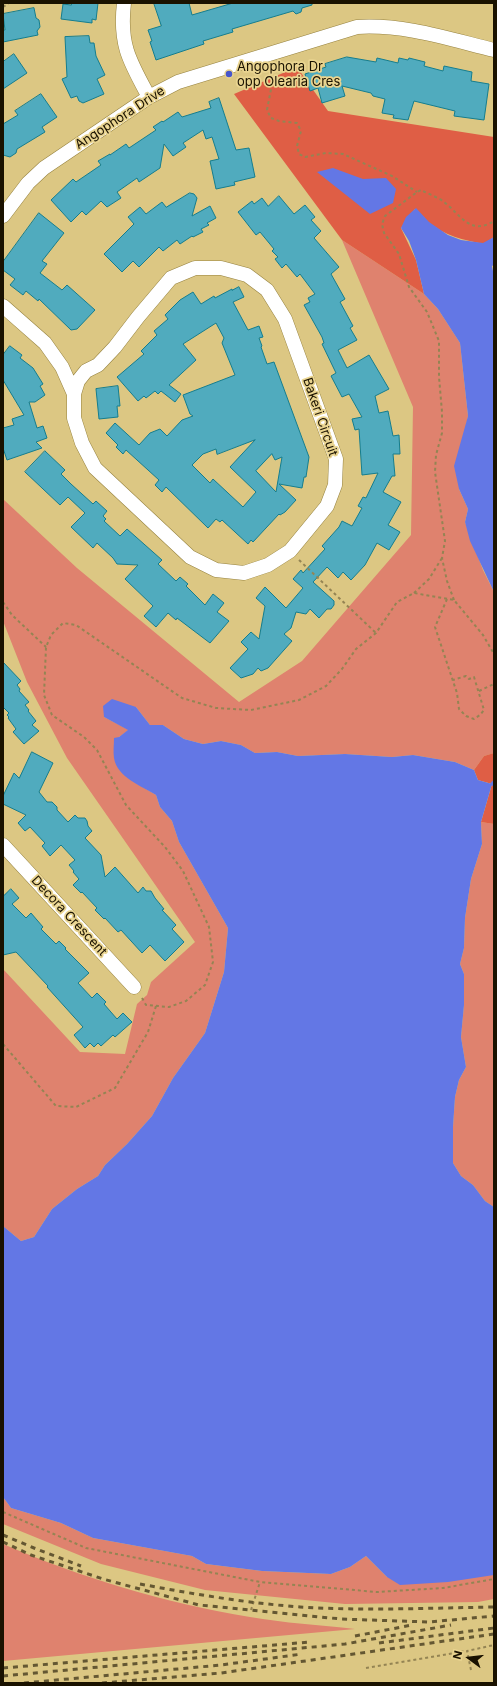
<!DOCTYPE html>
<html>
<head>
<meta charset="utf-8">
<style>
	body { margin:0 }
	#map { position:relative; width:497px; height:1686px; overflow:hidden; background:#dcc783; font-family:Inter,sans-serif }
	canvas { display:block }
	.frame { position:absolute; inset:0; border:4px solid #1a1200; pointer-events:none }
	.north { position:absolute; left:449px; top:1638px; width:40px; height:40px; -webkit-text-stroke:3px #e9d490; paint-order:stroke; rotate:285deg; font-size:11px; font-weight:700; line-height:16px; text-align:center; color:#1a1200 }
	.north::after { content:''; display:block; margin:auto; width:14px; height:18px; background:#1a1200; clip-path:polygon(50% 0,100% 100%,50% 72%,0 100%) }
</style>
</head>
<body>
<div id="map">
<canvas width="497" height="1686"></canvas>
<div class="frame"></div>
<div class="north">N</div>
</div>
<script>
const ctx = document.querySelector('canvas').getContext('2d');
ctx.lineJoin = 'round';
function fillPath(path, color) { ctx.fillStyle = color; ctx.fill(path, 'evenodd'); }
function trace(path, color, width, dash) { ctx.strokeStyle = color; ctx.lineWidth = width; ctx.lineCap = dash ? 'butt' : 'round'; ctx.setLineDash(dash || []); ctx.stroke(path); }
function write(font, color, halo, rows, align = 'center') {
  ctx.font = font + ' Inter,sans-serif'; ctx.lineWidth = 3.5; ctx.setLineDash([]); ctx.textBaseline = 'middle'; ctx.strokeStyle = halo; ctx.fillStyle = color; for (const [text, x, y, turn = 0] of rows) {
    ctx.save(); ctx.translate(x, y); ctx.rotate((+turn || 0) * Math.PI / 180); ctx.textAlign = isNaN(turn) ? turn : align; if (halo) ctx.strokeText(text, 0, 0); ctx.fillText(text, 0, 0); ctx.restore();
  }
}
fillPath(new Path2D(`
	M342 240 424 294 438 309 460 343 468 416 464 436 459 489 468 509 465 522 483 570 494 592V753L484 756 474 770 455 762 413 755 392 757 345 754 298 756 277 752 255 753 241 745 221 741 203 744 184 739 163 725H150L136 707 104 717 129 730 119 737 131 780 156 795 160 807 172 821 179 842 228 928 224 972 205 1033 173 1078 152 1116 127 1144 105 1165 98 1176 77 1189 52 1209 34 1237 21 1241 3 1226V969L80 1052 125 1054 137 1004 147 995 151 982 195 942 67 758 27 682 3 621V499L77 568 239 702 302 661 411 535 413 407Z
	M481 822 494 824V1207L485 1201 473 1185 461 1176 453 1163V1127L455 1097 459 1080 466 1067 461 1037 464 1005V974L460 964 464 948 465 918 471 879 482 844Z
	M3 1497 11 1508 61 1523 93 1538 192 1556 206 1564 262 1571 331 1574 350 1567 366 1556 387 1577 494 1575V1599L478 1602 345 1604 205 1590 101 1564 3 1524Z
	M3 1544C82 1578 165 1603 250 1617 284 1623 320 1625 355 1629L3 1661Z`), '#df826e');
fillPath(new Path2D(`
	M297 67 328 111 494 137V237L484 244C463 240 445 236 428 222 424 218 420 213 415 209L401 228 416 260 424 294 342 240 234 94Z
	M494 753V824L481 822 492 784 478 780 474 770 484 756Z`), '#df5e45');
fillPath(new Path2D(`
	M333 168 363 179 386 178 396 189 393 203 370 214 317 172Z
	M416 208 429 222 448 235 461 240 483 243 494 237V265L492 266 494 276V592L470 541 465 522 468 509 459 489 454 466 468 416 460 343 438 309 424 294 416 260 409 241 401 228 406 217Z
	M112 699 136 707 150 725H163L184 739 203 744 221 741 241 745 255 753 277 752 298 756 345 754 392 757 413 755 455 762 474 770 478 780 492 784 481 822 482 844 471 879 465 918 464 948 460 964 464 974V1005L461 1037 466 1067 459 1080 455 1097 453 1127V1163L461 1176 473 1185 485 1201 494 1207V1575L448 1582 400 1585 387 1577 366 1556 350 1567 331 1574 262 1571 206 1564 192 1556 93 1538 61 1523 11 1508 3 1497V1226L21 1241 34 1237 52 1209 77 1189 98 1176 105 1165 127 1144 152 1116 173 1078 205 1033 224 972 228 928 179 842 172 821 160 807 156 795C141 786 117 777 114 758 113 752 114 744 114 738L119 737 128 730 104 717 103 706Z`), '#6377e5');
trace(new Path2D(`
	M492 784 494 782`), '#6377e5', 3.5);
const building = new Path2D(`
	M72 3H98L96 20 92 19V23L61 19 63 4 71 5Z
	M154 3H189L192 15 233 3H312V5L302 8 301 12 296 14 293 11 232 29 233 32 203 41 204 44 156 60 150 42 152 41 148 30 161 26Z
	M34 8 36 18 39 20 40 27 37 31 38 35 3 42V30H5L3 14Z
	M89 36 90 43H94L96 56 105 75 97 79 104 94 83 103 79 101 77 96 71 98 62 79 67 77 65 37Z
	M14 54 27 73 3 89V62Z
	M347 57 376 62 377 58 398 63 399 58 408 60 409 58 425 62 424 66 443 71 444 66 472 72 471 81 489 84 484 120 454 116 455 111 414 101 408 120 393 118 394 115 382 113 385 99 373 96 371 93 342 86 345 96 322 103 318 88 310 91 305 74 326 67 325 64Z
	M41 94 57 117 42 127 45 132 17 149 16 153 10 157 3 155V124L18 115 15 111Z
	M219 98 236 150 249 148 255 177 234 182 235 185 216 189 210 161 219 159 212 137 206 139 203 130 183 143 186 147 173 156 164 144 160 168 139 182 137 178 117 192 121 198 107 207 101 201 86 215 82 211 71 222 51 200 73 179 76 182 101 165 98 161 110 154V155L126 144 129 148 156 130 153 127 162 121 163 122 178 112 182 117 211 108 209 102Z
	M190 193 194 194 197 198 192 216 210 206 216 218 207 223 209 225 201 229 203 232 193 237 192 236 180 244 177 240 163 251 159 247 139 267 133 261 122 272 104 254 134 224 128 217 140 207 146 214 162 202 166 207Z
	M279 196 294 214 305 205 315 217 311 220 321 231 314 238 339 267 331 274 345 299 340 302 353 326 350 328 357 340 338 350 347 368 369 355 389 389 375 396 379 413 388 411 393 436 399 435 400 454H393L395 476H392L383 492 401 502 388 525 400 532 389 550 377 543 365 565 351 580 343 572 338 578 327 567 313 582 334 601V605L331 609H327L319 618 310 609 306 614 296 612 291 628 284 634 292 641 268 668 261 671 258 668 253 674 241 678 230 668 248 649 241 642 251 632 259 639 265 606 256 598 265 587 286 608 303 588 293 579 301 570 303 573 325 549 322 546 339 527 342 521 352 526 362 508 358 506 363 497 366 498 378 473 362 475 359 429 355 430 352 419 362 417 349 394 342 397 331 376 336 373 322 344 324 343 322 337 304 305 310 302 308 298 315 294 300 274 297 277 286 264 282 268 275 259 278 257 272 251 274 249 260 232 256 235 238 212 252 201 254 204 262 198 268 206Z
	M39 213 64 233 42 261 47 264 40 273 62 290 67 285 95 310 77 329 71 330 39 299 38 301 26 291 23 295 10 285 15 279 3 270V262Z
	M239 287 244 297 233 302 248 330 259 326 263 337 259 338 262 346 261 347 267 364 274 362 309 457 306 477H304L302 488 279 484 296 500 285 512 280 515 279 514 253 542 251 540 248 544 222 520 220 522 216 519 208 528 166 487 162 492 155 485 159 480 126 450 123 454 116 447 118 445 106 433 115 423 139 445 150 433 160 429 167 436 182 420 193 416 190 414 183 395 235 375 222 343 224 338 216 323 183 344 196 360 169 385 181 394 175 402 161 391 158 394 155 391 146 398 144 396 138 401 117 377 144 354 141 351 157 335 154 331 168 319 165 315 180 300 193 292 201 304 214 296 215 298 232 289V290ZM255 440 230 467 256 492 243 507 213 479 210 483 192 465 203 454 216 449 217 454ZM272 454 275 460 282 457 276 492 256 471Z
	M10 346 22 355 20 358 33 368 43 384 40 386 45 395 35 402H29L37 428 43 426 47 438 36 442 42 448 7 460 3 448V428L14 425 12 419 24 415 3 380V355Z
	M118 386 120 406H117L118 417 99 419 96 389Z
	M45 451 65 470 61 474 71 484 93 504 96 501 107 511 103 516 106 519 104 521 120 536 127 529 162 560 158 564 176 581 180 577 188 584 186 586 205 605 213 594 224 603 217 612 229 621 210 643 177 618 176 620 168 613 156 627 144 616 153 606 125 579 138 565 117 564 113 558 97 543 93 548 71 527 85 513 68 497 60 505 25 472Z
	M3 662 21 681 17 685 20 689 19 691 29 702 25 705 29 710 28 711 36 721 32 725 39 731 24 744 13 732 16 729 8 718 9 717 7 715 9 713 3 707Z
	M32 752 53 763 39 792 47 802H52L57 807V810L68 822 75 815 78 818H85L87 821 88 826 92 831 85 838 101 855 105 877 115 867 138 893 143 887 146 891H151L155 898 164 909 162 910 176 925 172 929 184 942 165 961 150 945 142 953 121 930 118 932 105 918 104 919 95 910 97 908 82 892 81 893 73 885 79 879 73 872 74 871 69 865 75 860 61 845 50 856 42 846 45 843 30 827 25 831 18 823 26 815 3 804V796L14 773 19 778Z
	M11 889 19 898 12 904 26 918 31 913 43 927 41 929 56 944 59 941 66 948 65 949 89 973 78 983 92 998 97 993 106 1002 104 1004 117 1019 123 1013 132 1022 115 1037 113 1035 101 1046 98 1043 94 1047 90 1043 85 1048 74 1035 83 1027 47 987 48 986 16 952 3 955V894L4 895Z`);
fillPath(building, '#50abbe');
trace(building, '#147d8e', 1);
const street = new Path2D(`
	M124 3C119 45 130 62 149 97
	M3 216 28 183 44 168 149 97 178 82 357 27C404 24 449 39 494 50
	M195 268H221L247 275 267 290 285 319 336 459 335 485 327 506 290 551 268 565 244 573 216 570 190 557 95 468 82 443 74 418V394L78 381 86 371 98 365 115 347 138 317 171 278Z
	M3 306 45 343 62 367 74 394
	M3 845 134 987`);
trace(street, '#96823f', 15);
trace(new Path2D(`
	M3 7 9 3
	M267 67 273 79 267 110 271 118 279 121 297 123 301 131 297 146 299 154 305 157 326 153 343 154 392 176 417 192
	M299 560 376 633
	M414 593 429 579 442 558
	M447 599 435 627 457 693 459 709 466 716 474 719 480 715 484 710 474 677 469 679 466 676 453 680
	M454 600 447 581 442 558 445 541 435 472 436 455 442 433V412L439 377V341L427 312 409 287 399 254 384 233 382 224 385 216 417 192 421 190C428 194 438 197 444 202 461 215 470 236 494 221
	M3 602 12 615 46 647
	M479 691 494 684
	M142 998 146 1005 169 1007 186 1001 205 985 213 962 209 927 183 871 165 847 126 805 97 750 84 737 52 715 44 695 46 647 51 635 63 623 76 625 182 698 216 708 251 710 299 700 326 686 342 669 356 649 376 633 397 602 414 593 454 600 483 635 494 654
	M3 1044 56 1106 76 1107 115 1088 148 1032 156 1006
	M3 1512 86 1548 260 1582 377 1592 443 1588 494 1579
	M251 1610 260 1582
	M366 1668 467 1651
	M471 1670 467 1651 494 1645`), '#948453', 2, [3, 3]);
trace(street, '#fff', 14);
trace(new Path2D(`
	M3 1535 34 1548 81 1566
	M3 1542 31 1555 103 1579 199 1605 341 1619 429 1622 494 1616
	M140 1584C193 1594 246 1603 300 1607 364 1611 429 1608 494 1607
	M355 1636 412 1625
	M379 1643 494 1628
	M3 1668 310 1642
	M3 1676 345 1644 451 1625
	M24 1683 221 1665 302 1654
	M102 1683 221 1673 494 1634`), '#645732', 3, [5, 5]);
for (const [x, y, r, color] of [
	[229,74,4,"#4756cb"]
]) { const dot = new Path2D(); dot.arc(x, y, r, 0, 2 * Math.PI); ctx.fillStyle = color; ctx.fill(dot); trace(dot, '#e9d490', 1.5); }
write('13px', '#1a1200', '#e9d490', [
	["Angophora Dr",237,67],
	["opp Olearia Cres",237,82]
], 'left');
write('13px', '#1a1200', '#e9d490', [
	["Angophora Drive",120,118,-33],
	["Bakeri Circuit",320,417,71],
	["Decora Crescent",69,916,47]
]);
</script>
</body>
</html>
